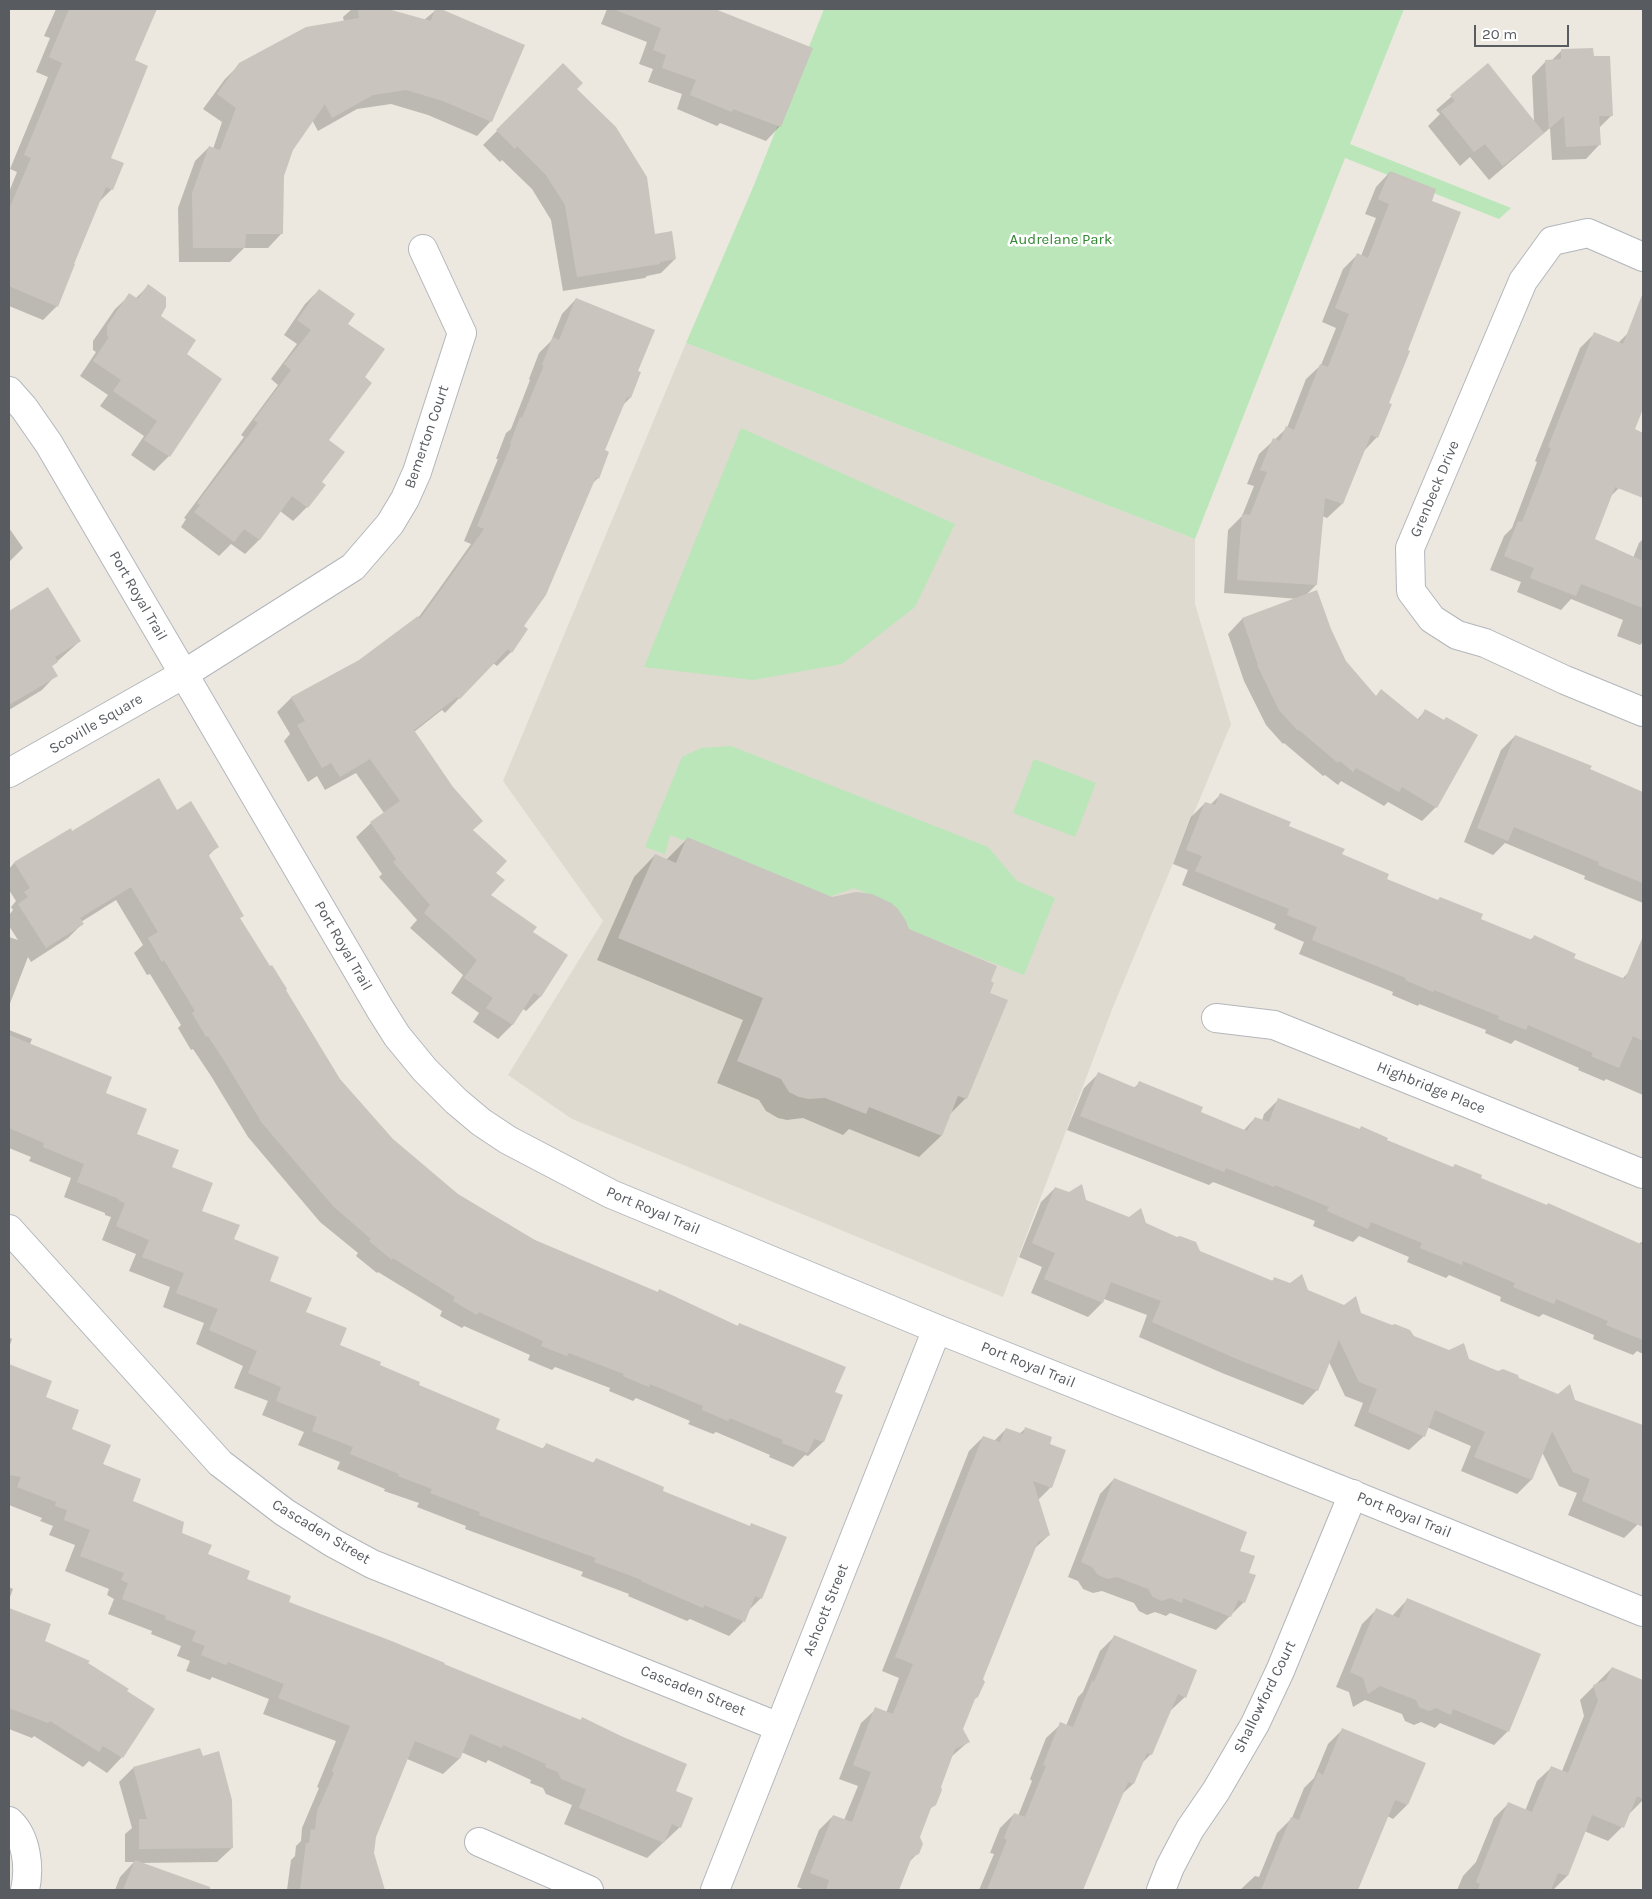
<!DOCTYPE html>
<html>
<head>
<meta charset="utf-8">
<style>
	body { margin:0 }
	#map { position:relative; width:1652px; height:1899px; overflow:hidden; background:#ece8df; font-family:Karla,sans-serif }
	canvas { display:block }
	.frame { position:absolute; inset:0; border:10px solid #585c61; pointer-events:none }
	.scale { position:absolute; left:1474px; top:25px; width:95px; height:22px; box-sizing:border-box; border:2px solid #585c61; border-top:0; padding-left:6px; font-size:15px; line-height:18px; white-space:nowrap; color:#585c61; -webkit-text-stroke:4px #fff; paint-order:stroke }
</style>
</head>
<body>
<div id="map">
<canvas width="1652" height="1899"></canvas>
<div class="frame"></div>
<div class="scale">20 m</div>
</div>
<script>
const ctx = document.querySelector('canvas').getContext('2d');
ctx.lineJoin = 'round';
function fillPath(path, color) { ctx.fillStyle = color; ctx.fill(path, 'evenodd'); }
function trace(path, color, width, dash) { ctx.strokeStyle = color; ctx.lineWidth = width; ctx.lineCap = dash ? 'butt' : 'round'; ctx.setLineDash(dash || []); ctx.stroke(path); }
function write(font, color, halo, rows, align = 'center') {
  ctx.font = font + ' Karla,sans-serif'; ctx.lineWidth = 5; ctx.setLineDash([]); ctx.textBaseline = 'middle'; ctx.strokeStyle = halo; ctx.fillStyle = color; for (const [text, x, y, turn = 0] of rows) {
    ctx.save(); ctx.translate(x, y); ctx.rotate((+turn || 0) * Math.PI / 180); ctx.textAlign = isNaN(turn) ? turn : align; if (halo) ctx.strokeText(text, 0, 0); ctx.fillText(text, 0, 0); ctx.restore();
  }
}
fillPath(new Path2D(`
	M686 343 1195 539V604L1231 724 1113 1007 1003 1297 572 1119 508 1075 603 921 503 781Z`), '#dedacf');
fillPath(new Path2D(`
	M824 9H1404L1350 144 1511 208 1499 219 1345 158 1195 539 686 343 754 185Z
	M741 428 955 524 915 607 842 664 753 680 644 667Z
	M731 746 988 847 1017 881 1055 898 1024 975 909 930 891 904 854 888 829 897 670 835 665 854 645 847 682 757 701 748Z
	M1034 759 1096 783 1075 837 1013 813Z`), '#bbe6b9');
fillPath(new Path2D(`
	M56 9H143L133 61 109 159 122 164 112 189 98 203 57 306 43 320 9 306V192L17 172 10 169 48 77 36 72 50 38 44 36Z
	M352 9H384L424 20 437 9 523 46 491 121 477 136 428 115 391 104 357 109 318 131 312 120 292 149 283 176 282 233 268 248H244L230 262H179L178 208 195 161 209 147 213 149 222 122 203 109 225 79 240 64 344 22 343 17Z
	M607 9H712L811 48 780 126 766 141 720 123 717 126 677 109 682 94 648 82 653 69 639 64 647 42 601 24Z
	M1561 51 1593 58 1612 115 1599 128 1600 144 1586 159 1552 160 1550 128 1489 180 1470 157 1460 166 1428 126 1440 114 1436 110 1488 65 1534 122 1532 76 1546 61H1551Z
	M563 65 575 89 654 235 675 259 661 273 647 276 645 278 563 291 551 220 532 189 502 160 500 162 483 145Z
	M1390 172 1430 201 1388 403 1377 437 1363 452 1342 504 1327 518 1322 516 1316 585 1305 596 1330 630 1345 661 1376 697 1417 720 1425 711 1436 807 1422 821 1388 802 1384 806 1341 781 1338 785 1325 775 1323 776 1284 743 1283 744 1266 725 1244 681 1228 634 1242 619 1298 599 1224 593 1228 530 1242 516 1254 486 1247 484 1259 454 1287 428 1306 379 1321 365 1336 328 1322 322 1343 269 1357 255 1361 256 1376 218 1365 214 1376 187Z
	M148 286 159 316 185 354 221 379 169 456 154 471 131 455 144 436 100 406 108 395 80 376 96 352 93 350V341L115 309 130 295 135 299Z
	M319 290 346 324 363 378 328 440 320 482 307 507 293 521 280 511 259 540 245 554 231 544 219 556 181 527 186 519 184 518 244 437 241 435 278 385 271 379 297 344 284 335 305 304Z
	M576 299 637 371 639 373 630 398 622 406 603 451 598 478 592 484 511 652 497 666 493 663 445 713 442 710 414 732 472 830 495 873 489 895 531 933 566 956 540 997 526 1011 523 1009 512 1025 498 1039 473 1022 479 1013 451 993 463 975 410 928 417 920 379 877 382 874 356 837 371 823 384 813 356 773 325 790 317 776 308 782 284 741 290 734 277 712 291 698 360 661 418 618 437 592 471 544 464 541 498 459H496L506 433 511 429 530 380 529 379 539 353 551 341 562 314Z
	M1628 333 1643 339V406L1633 430 1619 488 1611 496 1593 539 1633 558 1639 543 1643 539V642L1640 645 1617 636 1623 620 1571 599 1561 610 1517 592 1521 582 1490 570 1504 536 1512 528 1537 462 1535 461 1580 348 1594 334 1618 343Z
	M9 528 23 548 9 562Z
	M48 589 80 641 51 667 56 675 42 690 9 710V612Z
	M1515 736 1643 794V903L1584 879 1585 876 1505 843 1493 855 1464 842 1501 750Z
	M1220 795 1288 827 1385 880 1530 940 1534 937 1572 958 1622 979 1628 973 1643 980V1095L1606 1079 1604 1081 1578 1070 1579 1068 1515 1040 1511 1044 1485 1033 1486 1030 1419 1004 1418 1006 1392 995 1393 992 1299 954 1304 942 1274 929 1276 924 1182 885 1188 870 1173 864 1191 817 1205 803 1210 805Z
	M177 811 217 847 208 856 239 918 339 1080 393 1140 457 1195 534 1241 657 1293 659 1291 737 1327 739 1324 834 1393 842 1396 823 1442 808 1456 805 1455 793 1467 769 1457 770 1455 716 1432 713 1434 688 1424 690 1421 636 1398 633 1401 609 1391 610 1388 555 1367 552 1370 528 1360 530 1355 464 1326 462 1328 440 1316 442 1311 378 1272 377 1273 356 1256 358 1253 320 1222 248 1137 211 1076 193 1049 191 1050 178 1028 181 1025 150 974 147 975 134 953 143 945 116 900 81 922 82 924 68 938 31 962 28 957 9 1006V937L18 940 9 926V915L13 910 11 907 16 901 9 890V869L14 863 70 830 71 832Z
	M687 839 908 930 989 982 988 993 966 1098 949 1115 941 1136 919 1157 849 1129 843 1135 803 1118 787 1120 778 1118 766 1111 759 1100 717 1083 743 1020 597 960 634 877 655 855 666 860Z
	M9 1030 32 1039 30 1044 104 1093 136 1135 171 1168 200 1212 233 1240 268 1282 305 1313 338 1346 417 1386 495 1430 542 1449 546 1445 592 1464 596 1459 661 1492 761 1598 747 1612 743 1622 729 1636 690 1619 687 1621 628 1596 629 1594 581 1576 583 1572 465 1529 466 1526 417 1507 419 1503 384 1491 385 1489 337 1469 340 1462 298 1445 304 1432 262 1415 268 1401 234 1388 243 1366 196 1344 204 1323 163 1307 170 1287 129 1271 136 1254 102 1240 111 1217 105 1215V1213L64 1197 71 1178 29 1161 31 1157 9 1148Z
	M1098 1074 1134 1088 1139 1083 1199 1113 1243 1131 1255 1118 1262 1121 1264 1114 1278 1100 1359 1130 1361 1128 1386 1141 1639 1244 1641 1242 1643 1243V1354L1637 1351 1633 1355 1593 1339 1594 1335 1543 1314 1539 1317 1500 1301 1501 1297 1449 1275 1446 1278 1407 1262 1409 1257 1359 1236 1353 1242 1313 1226 1315 1221 1213 1182 1209 1185 1067 1130 1084 1088Z
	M1055 1188 1145 1224 1199 1252 1271 1282 1275 1278 1413 1337 1643 1430V1517H1642L1638 1524 1624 1538 1568 1515 1577 1493 1559 1486 1542 1452 1531 1480 1517 1494 1461 1471 1471 1446 1427 1427 1424 1436 1409 1450 1354 1426 1363 1403 1345 1396 1329 1362 1317 1390 1303 1405 1222 1373 1139 1337 1147 1315 1104 1299 1102 1303 1088 1317 1031 1293 1042 1267 1019 1257 1041 1202Z
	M9 1337 12 1339 9 1348Z
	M9 1366 51 1381 45 1398 131 1502 181 1533 206 1554 246 1579 287 1602 580 1721 582 1718 674 1791 680 1827 647 1858 564 1824 572 1805 546 1794 543 1788 530 1783 531 1780 488 1760 486 1763 461 1752 459 1759 443 1774 407 1759 375 1836 373 1853 383 1890H287L291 1860 295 1856 296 1846 301 1841 302 1828 319 1788 317 1787 336 1741 263 1714 269 1699 212 1677 210 1680 186 1671 190 1661 177 1656 181 1646 151 1634 152 1631 108 1614 114 1599 107 1595 109 1589 65 1571 75 1545 49 1535 53 1526 40 1521 42 1518 9 1505Z
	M1026 1428 1048 1444 1051 1487 1038 1500 1049 1535 1034 1549 961 1730 968 1742 950 1758 935 1804 928 1811 918 1837V1853L909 1862 898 1890H805L797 1887 819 1830 833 1816 844 1820 858 1786 839 1779 861 1723 876 1709 886 1713 899 1678 882 1671 969 1451 983 1437 994 1441 1006 1429 1019 1434Z
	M1114 1479 1238 1551 1247 1573 1244 1602 1216 1630 1170 1613 1166 1616 1155 1612 1147 1615 1139 1611 1134 1603 1102 1591 1093 1593 1083 1589 1078 1581 1068 1577 1100 1494Z
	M9 1587 13 1589 9 1600Z
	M1407 1600 1508 1731 1494 1745 1440 1723 1435 1728 1421 1722 1414 1725 1405 1721 1402 1714 1365 1700 1353 1707 1349 1692 1336 1687 1362 1624 1376 1610 1392 1616Z
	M9 1609 50 1625 43 1642 87 1664 122 1757 107 1773 89 1761 83 1767 34 1736 32 1738 9 1729Z
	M1114 1637 1185 1697 1170 1711 1151 1754 1140 1765 1133 1784 1121 1795 1082 1890H979L994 1854 990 1853 1000 1828 1014 1814 1018 1816 1032 1781 1030 1779 1046 1738 1061 1724 1066 1726 1078 1697 1083 1692 1100 1651Z
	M1612 1668 1643 1681V1800L1630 1813 1629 1812 1622 1827 1608 1841 1584 1831 1567 1876 1553 1890H1457L1463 1876 1476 1862 1494 1818 1508 1804 1525 1811 1537 1781 1552 1767 1562 1771 1584 1716 1580 1700Z
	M1342 1730 1407 1805 1393 1819 1387 1816 1357 1890H1240L1255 1876 1259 1877 1277 1833 1292 1818 1304 1788 1314 1778 1328 1744Z
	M133 1768 232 1848 217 1862 139 1863 211 1889V1890H115L120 1877 134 1862H125V1834L132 1828 119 1782Z`), '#0003');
fillPath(new Path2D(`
	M69 9H157L135 60 148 66 111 158 124 163 113 190 106 187 74 264H75L58 307 9 286V209L31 158 24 155 62 63 49 57Z
	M358 9H388L431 21 435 9H441L525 45 492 122 443 101 406 90 373 95 332 118 325 104 293 150 284 176 283 234H246L245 248H193L192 193 209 146 220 150 236 108 217 94 239 63 306 27 359 18Z
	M617 9H715L813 48 781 127 733 109 732 112 690 95 696 80 662 68 666 55 653 50 661 28 616 10Z
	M1593 48 1594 56H1610L1613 116H1599L1601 145 1566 147 1564 116 1549 129 1545 60 1561 59V49Z
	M563 63 583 83 577 89 616 127 647 177 655 234 672 231 676 259 660 262V264L577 277 565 205 546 175 517 146 515 149 496 130Z
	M1488 63 1544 133 1503 166 1485 144 1474 152 1441 111 1455 101 1450 95Z
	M1390 171 1436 189 1432 201 1461 212 1408 350 1410 351 1389 403 1392 404 1378 438 1371 435 1343 504 1325 498 1317 585 1237 580 1242 514 1250 515 1267 472 1260 470 1273 438 1280 441 1286 426 1294 430 1320 364 1328 367 1349 314 1335 308 1357 253 1368 258 1389 204 1378 199Z
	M148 284 166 297V307L161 316 196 340 187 354 222 379 170 457 144 440 157 421 113 391 121 380 93 361 109 337 107 336V326L129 293 138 299Z
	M319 289 355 314 348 324 385 349 365 377 372 383 329 440 345 452 322 482 326 485 308 508 292 496 260 540 244 529 234 542 194 512 200 505 197 503 258 423 254 420 291 370 284 364 311 330 297 320Z
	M1642 295 1643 296V409L1635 429 1643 433V498L1615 487 1595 539 1643 561V608L1581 584 1576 596 1530 578 1534 568 1504 556 1518 521 1522 522 1551 448 1548 447 1594 332 1623 344Z
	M576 298 655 330 638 371 641 372 631 398 627 397 605 450 609 452 599 479 596 477 546 595 524 626 528 629 512 653 508 649 460 699 457 697 414 730 453 787 483 821 473 830 507 861 496 873 505 880 491 895 537 927 533 932 568 955 541 997 534 993 513 1025 486 1008 493 998 464 978 477 960 424 913 430 905 393 862 396 859 370 822 400 801 370 759 340 777 331 763 322 768 297 725 305 721 291 697 359 660 418 616 420 619 451 576 484 529 477 526 511 445 510 444 520 417 522 418 544 365H542L553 337 559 340Z
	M48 587 81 641 55 657 58 662 52 666 58 676 9 705V611Z
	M1317 590 1331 629 1346 661 1376 696 1381 689 1419 720 1425 709 1444 720 1446 717 1478 735 1437 808 1402 787 1399 792 1356 768 1353 772 1340 761 1338 763 1299 730 1298 731 1279 710 1257 665H1258L1242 618Z
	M1515 735 1592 766 1590 769 1643 792V883L1598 865 1599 862 1514 827 1508 841 1477 828Z
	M159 778 177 810 191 801 219 847 208 854 244 916 240 918 270 966 272 965 287 989 286 990 340 1079 393 1139 458 1194 535 1240 658 1292 659 1289 738 1326 739 1323 846 1367 835 1392 843 1395 824 1442 814 1439 808 1453 782 1443 783 1440 730 1418 728 1421 702 1410 703 1406 650 1384 649 1387 623 1376 624 1374 569 1353 567 1356 541 1346 543 1341 479 1312 477 1315 453 1301 455 1297 393 1258 392 1260 369 1241 371 1239 334 1207 262 1123 225 1062 208 1036 206 1037 192 1013 195 1011 164 960 162 962 148 938 158 932 131 887 80 918 84 924 46 948 18 904 28 897 24 892 30 888 14 862 71 828 72 831Z
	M1220 793 1291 822 1289 826 1345 849 1342 854 1389 874 1387 879 1438 900 1440 897 1483 914 1481 919 1532 940 1534 935 1576 954 1574 958 1625 979 1643 936V1041L1633 1036 1619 1068 1591 1056 1593 1053 1528 1025 1526 1030 1498 1019 1499 1016 1434 990 1433 992 1405 980 1406 978 1312 940 1317 927 1287 915 1289 909 1195 871 1202 856 1186 850 1205 802 1215 805Z
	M687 837 832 897 856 892 872 894 891 903 898 909 906 921 909 929 997 966 991 981 994 983 990 993 1008 1000 967 1099 958 1096 942 1136 869 1107 866 1114 825 1098 809 1099 799 1097 789 1092 781 1079 737 1061 763 998 618 938 655 854 676 863Z
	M9 1035 112 1077 106 1093 147 1109 137 1134 179 1150 172 1167 213 1183 202 1211 240 1225 234 1239 279 1257 270 1281 312 1298 306 1312 347 1328 340 1345 381 1362 380 1365 420 1382 419 1385 500 1419 496 1429 544 1449 546 1443 594 1463 596 1458 664 1487 663 1491 750 1526 751 1523 787 1537 762 1599 755 1596 745 1622 704 1605 703 1608 641 1581 642 1580 594 1562 596 1558 479 1515 480 1512 430 1493 432 1489 398 1476 399 1474 350 1454 353 1447 312 1431 317 1417 276 1401 281 1387 248 1373 257 1351 209 1330 218 1309 176 1293 184 1273 142 1257 149 1240 116 1226 125 1203 118 1200 119 1199 77 1182 84 1164 43 1147 44 1143 9 1128Z
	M1098 1072 1136 1088 1139 1081 1203 1107 1201 1112 1247 1131 1255 1117 1269 1122 1278 1098 1360 1129 1361 1126 1388 1138 1387 1140 1453 1167 1455 1164 1482 1175 1481 1178 1547 1205 1548 1203 1643 1245V1340L1606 1325 1608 1321 1556 1299 1554 1304 1513 1287 1515 1283 1463 1261 1462 1265 1420 1248 1422 1243 1371 1222 1368 1229 1327 1211 1329 1207 1275 1185 1274 1187 1226 1168 1224 1172 1080 1116Z
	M1082 1184 1086 1200 1129 1217 1141 1208 1146 1223 1177 1237 1180 1236 1196 1242 1200 1251 1273 1281 1274 1277 1290 1283 1302 1274 1308 1290 1344 1305 1356 1296 1361 1313 1392 1325 1395 1324 1410 1330 1414 1336 1449 1350 1464 1343 1469 1359 1498 1371 1503 1369 1518 1375 1519 1378 1558 1394 1570 1384 1575 1400 1643 1425V1527L1582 1501 1590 1479 1573 1472 1552 1431 1532 1480 1474 1457 1485 1432 1435 1410 1425 1437 1368 1412 1377 1389 1359 1382 1339 1340 1318 1391 1237 1359 1152 1322 1161 1301 1111 1282 1103 1303 1044 1279 1055 1253 1032 1243 1055 1187 1069 1192Z
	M9 1364 52 1381 46 1397 79 1410 72 1429 111 1445 103 1464 141 1479 133 1501 184 1522 182 1533 212 1545 208 1554 250 1571 247 1579 291 1596 289 1602 389 1640 445 1663 444 1664 581 1720 582 1717 621 1736 687 1764 676 1791 693 1798 681 1828 672 1824 664 1843 579 1808 586 1789 561 1779 558 1772 545 1767 546 1764 503 1745 502 1748 470 1734 460 1759 415 1741 376 1837 374 1853 385 1890H300L306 1843H309L311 1829 315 1830 317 1811 334 1773 332 1771 350 1726 278 1698 284 1684 228 1662 226 1665 201 1655 205 1646 192 1641 196 1631 165 1619 166 1616 122 1599 128 1583 121 1580 124 1573 80 1556 90 1530 64 1520 67 1510 55 1506 56 1502 17 1487 21 1477 9 1475Z
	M1025 1427 1052 1437 1050 1444 1066 1450 1052 1488 1033 1481 1050 1535 1038 1542 983 1679 985 1682 978 1697 975 1699 963 1729 970 1742 955 1749 941 1787 942 1790 936 1805 931 1808 920 1837 923 1844 919 1854 912 1857 899 1890H826L829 1880 810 1873 833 1815 852 1822 871 1772 853 1765 875 1707 893 1714 913 1664 895 1657 983 1436 1000 1442 1006 1428 1023 1434Z
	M1114 1478 1247 1532 1240 1551 1255 1556 1249 1573 1256 1575 1245 1603 1238 1600 1231 1617 1183 1598 1182 1603 1170 1598 1162 1601 1153 1597 1148 1589 1117 1577 1108 1579 1098 1575 1092 1567 1081 1562Z
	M1407 1598 1541 1654 1509 1732 1453 1709 1451 1715 1436 1708 1429 1711 1419 1707 1416 1700 1380 1686 1368 1694 1363 1678 1350 1672 1376 1608 1399 1618Z
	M9 1608 51 1624 45 1641 90 1661 88 1663 129 1689 127 1691 155 1709 123 1758 103 1746 99 1752 50 1721 48 1723 9 1708Z
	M1114 1635 1197 1670 1186 1698 1178 1694 1152 1755 1147 1753 1134 1784 1128 1782 1083 1890H987L1007 1840 1004 1838 1014 1813 1025 1817 1046 1766 1043 1765 1060 1722 1073 1727 1092 1681 1094 1682Z
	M1612 1667 1643 1680V1799L1637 1796 1624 1828 1592 1815 1568 1876 1558 1873 1551 1890H1478L1480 1884 1476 1882 1508 1802 1532 1812 1551 1766 1568 1773 1598 1701 1593 1685 1606 1680Z
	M1342 1728 1426 1763 1408 1805 1395 1800 1358 1890H1261L1291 1817 1299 1820 1318 1772 1323 1775Z
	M200 1748 203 1756 219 1751 232 1800 233 1848 139 1849V1819H147L133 1767Z
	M135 1860 210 1887V1890H123Z`), '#c9c5be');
const street = new Path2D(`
	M1643 257 1588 233 1552 241 1523 281 1410 548 1411 591 1432 619 1457 635 1485 643 1565 680 1643 712
	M9 773 184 674 353 567 390 524 405 499 417 472 462 333 423 249
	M1216 1018 1274 1025 1643 1174
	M9 1229 220 1463 284 1512 333 1543 372 1564 779 1727
	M9 1821C27 1837 30 1868 25 1890
	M479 1842 589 1890
	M1161 1890 1170 1867 1190 1829 1216 1791 1255 1724 1280 1671 1353 1494`);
const secondary = new Path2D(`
	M9 391 24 408 49 444 380 1009 397 1036 425 1070 456 1101 481 1122 508 1140 611 1194 937 1329 1346 1492 1643 1612
	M715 1890 937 1329`);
trace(street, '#b2b6bb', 30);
trace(secondary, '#b3b7bd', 30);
trace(street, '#fff', 28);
trace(secondary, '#fff', 28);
write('15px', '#318731', '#fff', [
	["Audrelane Park",1061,240]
]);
write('15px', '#585c61', '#fff', [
	["Bemerton Court",427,437,-71],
	["Grenbeck Drive",1435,489,-67],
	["Port Royal Trail",138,596,60],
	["Scoville Square",96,724,-30],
	["Port Royal Trail",343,946,60],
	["Highbridge Place",1431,1088,22],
	["Port Royal Trail",653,1211,23],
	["Port Royal Trail",1028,1365,22],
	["Port Royal Trail",1404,1515,22],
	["Cascaden Street",321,1532,31],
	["Ashcott Street",826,1610,-68],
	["Cascaden Street",693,1691,22],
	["Shallowford Court",1265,1697,-64]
]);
</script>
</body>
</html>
